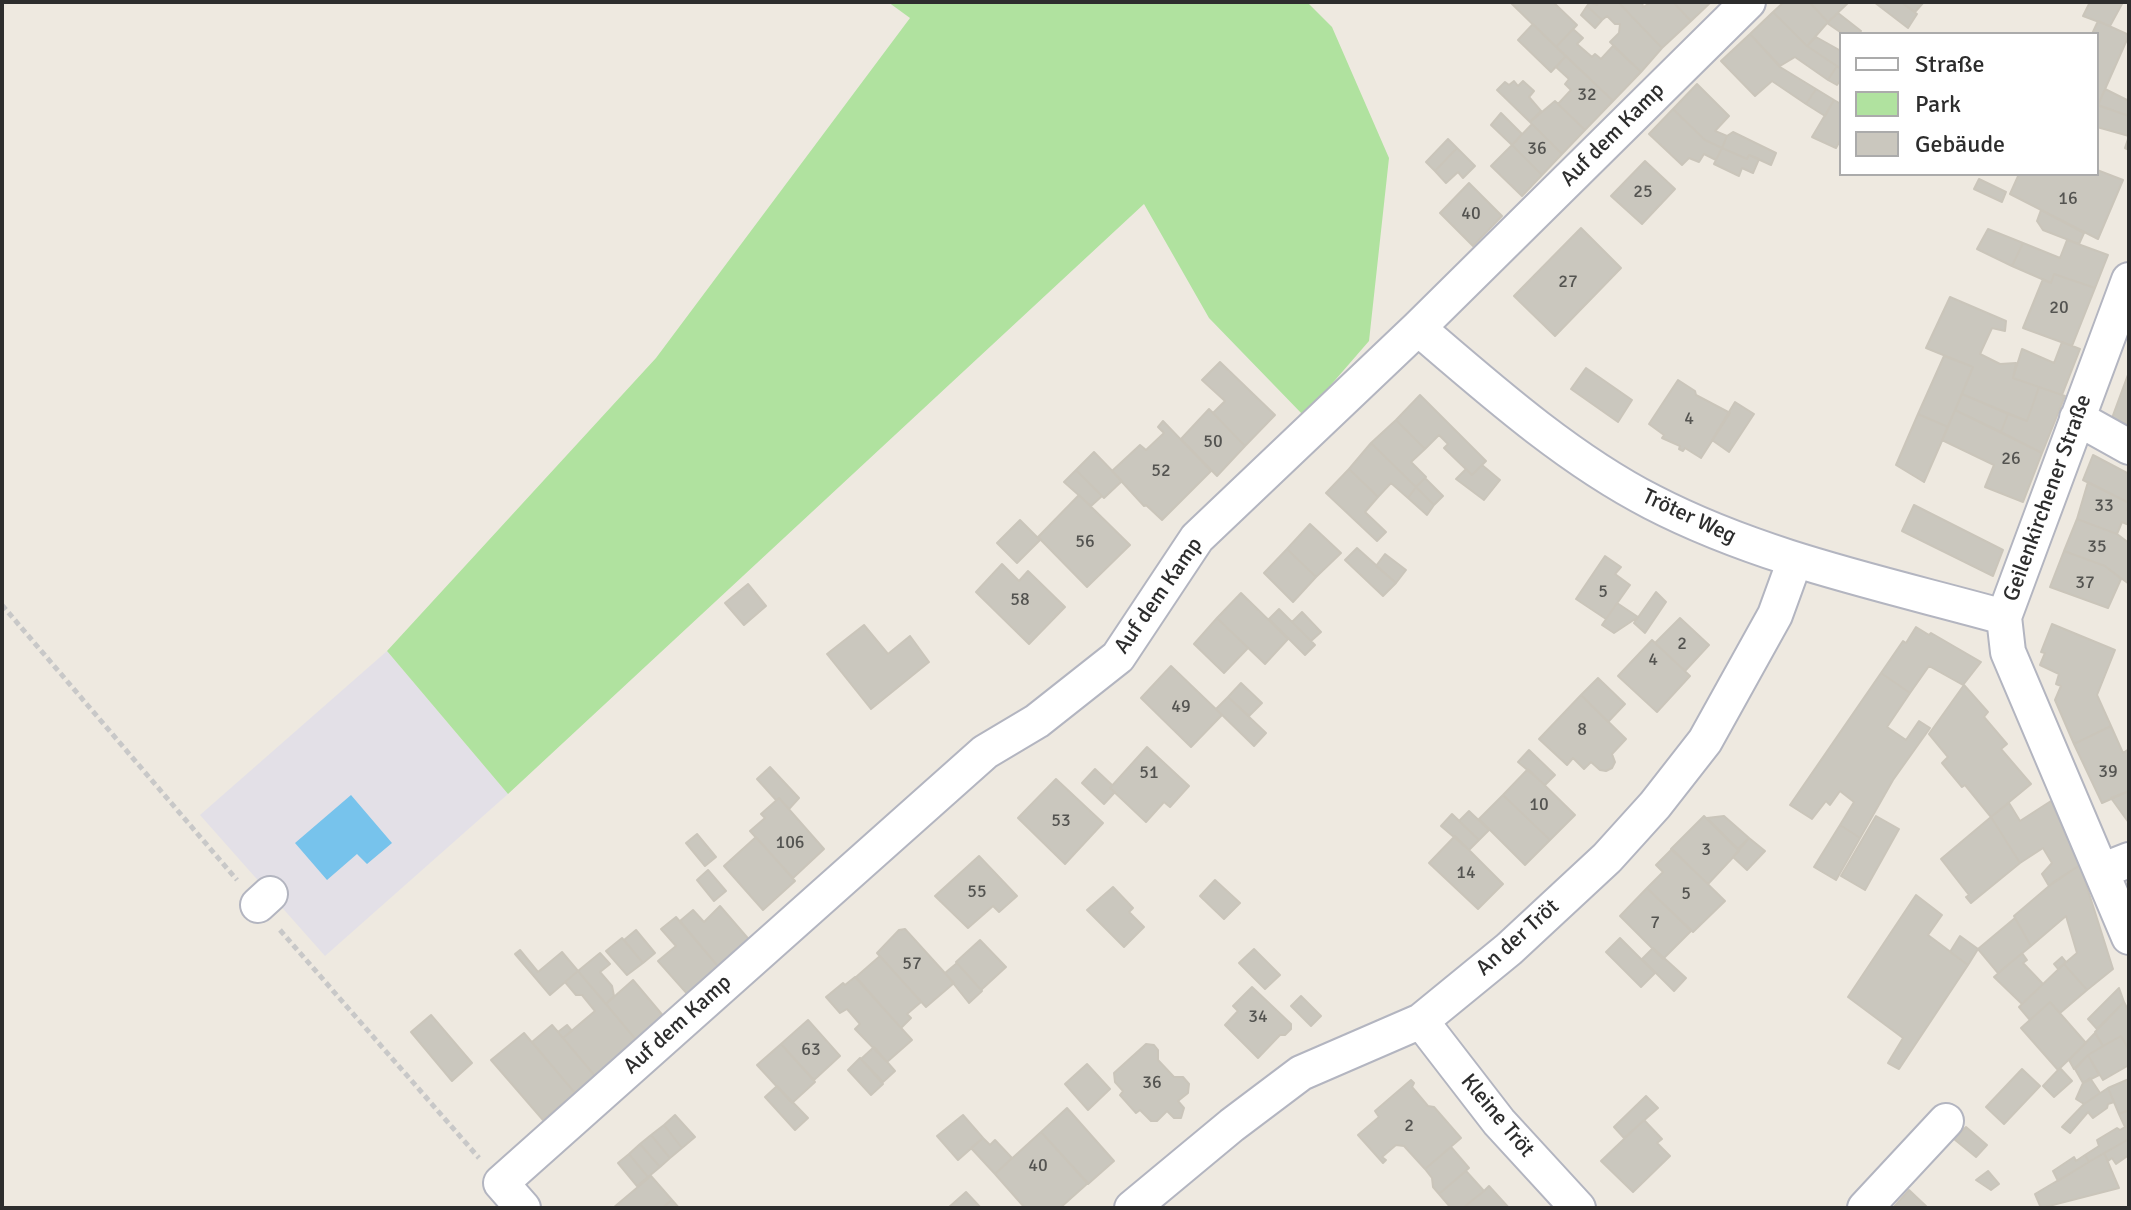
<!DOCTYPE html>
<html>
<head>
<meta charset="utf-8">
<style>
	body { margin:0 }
	#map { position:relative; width:2131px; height:1210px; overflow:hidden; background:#eee9e0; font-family:Signika,sans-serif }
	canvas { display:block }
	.frame { position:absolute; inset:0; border:4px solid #2d2d2d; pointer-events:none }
	.legend { position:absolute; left:1839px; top:32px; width:260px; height:144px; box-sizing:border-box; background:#fff; border:2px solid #ababab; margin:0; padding:10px 14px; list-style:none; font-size:24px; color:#2d2d2d }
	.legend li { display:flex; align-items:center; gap:16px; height:40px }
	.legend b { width:40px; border:2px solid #ababab }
</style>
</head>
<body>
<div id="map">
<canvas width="2131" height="1210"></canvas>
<div class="frame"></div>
<ul class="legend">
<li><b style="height:10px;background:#fff"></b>Straße</li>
<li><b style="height:22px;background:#b0e29f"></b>Park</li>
<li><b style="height:22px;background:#cac7be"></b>Gebäude</li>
</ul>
</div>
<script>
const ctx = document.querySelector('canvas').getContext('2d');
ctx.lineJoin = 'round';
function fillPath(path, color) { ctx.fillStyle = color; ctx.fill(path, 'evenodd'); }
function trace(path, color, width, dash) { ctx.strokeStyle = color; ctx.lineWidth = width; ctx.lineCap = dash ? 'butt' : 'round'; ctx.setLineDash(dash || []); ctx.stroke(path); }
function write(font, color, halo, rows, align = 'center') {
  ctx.font = font + ' Signika,sans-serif'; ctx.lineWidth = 6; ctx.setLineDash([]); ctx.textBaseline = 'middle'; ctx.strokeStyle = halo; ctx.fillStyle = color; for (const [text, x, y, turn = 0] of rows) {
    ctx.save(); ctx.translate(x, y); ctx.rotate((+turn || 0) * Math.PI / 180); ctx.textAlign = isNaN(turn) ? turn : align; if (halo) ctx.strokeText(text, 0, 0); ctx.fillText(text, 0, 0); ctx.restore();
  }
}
fillPath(new Path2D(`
	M387 651 508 794 325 956 200 815Z`), '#e3e0e7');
fillPath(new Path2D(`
	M888 2H1307L1332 27 1389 158 1369 341 1304 416 1209 318 1144 204 508 794 387 651 656 358 910 18Z`), '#b0e29f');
fillPath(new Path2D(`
	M351 795 392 843 367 864 357 854 327 880 295 843Z`), '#77c3ec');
const building = new Path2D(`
	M1510 2H1553L1577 25 1556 47Z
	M1590 2 1597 5 1599 2H1618L1662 48 1641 72 1610 42 1619 33 1620 24H1615L1607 16 1602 20 1587 6Z
	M1618 2H1642L1643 7 1652 2H1673L1691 21 1662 48Z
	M1673 2H1711L1691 21Z
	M1784 2H1809L1828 22 1807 46 1773 12Z
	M1809 2H1849L1828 22Z
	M1874 2H1901L1917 14 1908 28Z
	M1901 2H1922L1923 3 1915 12Z
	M2090 2H2123L2110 26 2083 16Z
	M1587 6 1602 20 1595 28 1581 15Z
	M1773 12 1807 46 1837 66 1828 80 1795 57 1780 66 1750 34Z
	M1838 13 1861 31 1859 34H1843L1827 23Z
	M2098 21 2129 35 2098 105 2097 34H2092Z
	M1533 24 1566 56 1551 72 1518 40Z
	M1573 29 1583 38 1577 44 1592 57 1595 54 1601 59 1613 46 1641 72 1613 101 1556 47Z
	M1750 34 1780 67 1816 89 1806 104 1772 81 1755 96 1721 61Z
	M1816 37 1841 51V69L1807 46Z
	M1566 56 1613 101 1585 130 1558 104 1571 90 1565 84 1569 79 1556 67Z
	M1837 66 1841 69V79L1837 85 1828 80Z
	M1514 81 1518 86 1523 81 1534 91 1529 97 1541 111 1530 122 1497 90 1505 82 1509 85Z
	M1697 84 1729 116 1715 131 1727 136 1722 148 1705 140 1673 109Z
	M1816 89 1834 100 1825 116 1806 104Z
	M2105 89 2129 101V116L2098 105Z
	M1834 100 1841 104V139L1836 148 1812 137Z
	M1555 101 1585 130 1562 154 1530 122Z
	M2097 105 2129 116V150L2125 148 2129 136 2097 127Z
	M1673 109 1705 140 1722 148 1716 160 1704 154 1699 162 1689 158 1682 165 1649 134Z
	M1501 113 1522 134 1512 145 1491 125Z
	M1532 124 1562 154 1542 175 1512 145Z
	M1733 132 1776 153 1771 165 1749 155 1747 159 1722 148 1727 136Z
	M1448 139 1457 148 1435 171 1426 162Z
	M1512 145 1542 175 1522 196 1491 166Z
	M1457 148 1475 166 1463 178 1458 172 1446 183 1435 171Z
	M1722 148 1747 159 1749 155 1759 159 1753 173 1742 168 1739 176 1714 164Z
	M1645 161 1675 189 1642 224 1611 196Z
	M2097 170 2123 180 2098 239 2010 194 2019 174H2097Z
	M1979 179 2006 192 2002 202 1974 189Z
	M1469 183 1502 216 1473 246 1440 213Z
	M2041 210 2084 233 2079 244 2043 230 2037 221Z
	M1581 228 1621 268 1555 336 1514 296Z
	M1988 229 2023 243 2012 266 1977 249Z
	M2067 240 2108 255 2095 288 2054 274 2051 283 2012 266 2023 243 2060 258Z
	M2054 274 2095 288 2072 346 2023 328 2043 279 2051 283Z
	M1950 297 2006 321 2005 331 1992 328 1980 354 2000 364 2016 363 2013 378 2039 387 2027 421 1962 394 1973 367 1926 348Z
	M2062 342 2080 349 2062 395 2013 378 2022 349 2054 363Z
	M1944 356 1973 367 1948 427 1918 414Z
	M1220 362 1275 415 1245 446 1213 413 1225 401 1202 380Z
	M1586 368 1632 400 1618 422 1571 389Z
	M2129 372V425L2112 418Z
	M1678 380 1695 391 1696 395 1730 413 1701 458 1685 448 1683 451 1679 449 1680 446 1662 438 1664 435 1649 424Z
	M2039 387 2065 396 2042 453 2001 432 2008 414 2027 421Z
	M1962 394 2008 414 2001 432 1955 410Z
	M1420 395 1486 461 1472 475 1444 448 1448 444 1439 435 1425 449 1396 420Z
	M1735 402 1754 414 1729 452 1712 440Z
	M1209 409 1245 446 1217 476 1181 439Z
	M1955 410 2042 453 2023 502 1985 487 1994 465 1942 440Z
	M1918 414 1948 427 1924 482 1896 465Z
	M1396 420 1425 449 1411 462 1426 477 1416 487 1371 443Z
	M1163 421 1211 471 1162 520 1146 505 1144 506 1112 471 1140 445 1146 450 1164 433 1158 427Z
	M1371 443 1416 487 1408 498 1391 483 1378 497 1349 469Z
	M1094 452 1122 481 1104 498 1076 470Z
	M2093 455 2129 474V503L2083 480Z
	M1482 465 1500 480 1484 500 1456 479 1466 469 1472 475Z
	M1349 469 1378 497 1365 512 1386 532 1377 541 1326 493Z
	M1076 470 1102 496 1091 506 1064 482Z
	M1425 478 1443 496 1434 505 1416 487Z
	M2088 482 2129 503 2127 510 2129 511V525L2122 522 2117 534 2077 519Z
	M1416 487 1434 505 1427 515 1408 498Z
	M1079 495 1130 545 1087 587 1038 537Z
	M1914 505 2003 550 1993 576 1902 531Z
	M2077 519 2117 534 2129 543V584L2105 566 2064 551Z
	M1020 520 1040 540 1017 563 997 543Z
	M1310 524 1341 553 1316 577 1287 549Z
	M1357 548 1396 583 1383 596 1345 560Z
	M1287 549 1316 577 1293 602 1264 573Z
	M2064 551 2105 566 2121 579 2108 608 2050 587Z
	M1385 554 1406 570 1396 583 1376 566Z
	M1605 556 1621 567 1615 574 1630 585 1606 619 1576 599Z
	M1002 564 1019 581 1028 571 1065 607 1029 644 976 592Z
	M748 584 766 606 744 625 725 603Z
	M1656 592 1666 602 1645 633 1634 623Z
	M1241 593 1288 639 1265 664 1217 618Z
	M1617 603 1638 617 1614 633 1602 625Z
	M1279 609 1315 645 1305 655 1269 619Z
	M1302 612 1321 632 1311 641 1292 622Z
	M1217 618 1248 648 1224 673 1194 644Z
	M1680 618 1709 645 1685 671 1655 643Z
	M2052 624 2115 650 2097 695 2111 726 2074 744 2055 700 2061 686 2056 684 2059 674 2040 665 2045 653 2041 652Z
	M864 625 888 654 910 636 929 662 871 709 827 654Z
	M1916 627 1929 635 1931 633 1981 662 1963 685 1929 666 1910 693 1881 673 1903 641 1906 643Z
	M1652 640 1690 676 1657 712 1618 676Z
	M1171 666 1222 715 1191 747 1141 698Z
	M1881 673 1910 693 1887 727 1906 740 1919 721 1930 728 1893 780 1860 838 1840 825 1854 802 1840 791 1830 805 1826 801 1812 819 1790 805Z
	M1598 678 1625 704 1608 722 1581 695Z
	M1241 683 1262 703 1249 716 1228 697Z
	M1964 685 1988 712 1984 717 2007 744 2001 749 2031 784 1991 817 1965 785 1962 787 1942 763 1948 757 1929 734Z
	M1581 695 1626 739 1612 754 1615 762 1612 768 1606 771 1600 770 1591 762 1584 769 1573 758 1567 765 1539 739Z
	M1228 697 1266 733 1254 746 1216 709Z
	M2111 726 2123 753 2129 749V791L2102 803 2074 744Z
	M1147 747 1189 786 1170 807 1164 802 1146 822 1110 788Z
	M1529 750 1555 775 1545 785 1518 762Z
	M770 767 799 798 789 809 779 798 776 800 757 779Z
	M1095 769 1112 785 1110 788 1115 792 1104 804 1082 783Z
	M1528 769 1575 815 1550 840 1503 795Z
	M1056 779 1103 823 1065 864 1018 818Z
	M2129 791V823L2111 798Z
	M1503 795 1550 840 1525 865 1479 819Z
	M779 798 824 849 793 878 750 831 765 818 761 814Z
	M2051 801 2080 865 2049 886 2042 874 2052 863 2043 848 2020 863 1991 817 2009 803 2020 821Z
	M1469 811 1489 830 1479 840 1459 821Z
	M1452 814 1479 840 1469 850 1441 826Z
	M1704 816 1739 851 1708 884 1671 849Z
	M1724 816 1749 838 1738 849 1707 818Z
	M1876 816 1899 829 1865 890 1841 876Z
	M1991 817 2020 863 1971 903 1966 897 1969 895 1941 859Z
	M1840 825 1860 838 1836 880 1814 867Z
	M697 834 716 857 705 866 686 843Z
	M1455 836 1503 884 1478 909 1429 863Z
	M756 837 795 881 763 910 724 866Z
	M1749 838 1765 851 1747 870 1733 857Z
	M1672 849 1725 901 1693 932 1647 888 1663 872 1656 865Z
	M979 856 1017 896 999 912 993 906 968 928 935 896Z
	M2080 865 2113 969 2087 990 2064 964 2077 953 2066 916 2031 946 2014 916 2055 881Z
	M708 870 726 891 714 901 697 880Z
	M1215 880 1240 903 1224 919 1200 896Z
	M1113 887 1133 908 1129 912 1144 927 1124 947 1087 910Z
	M1647 888 1691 931 1663 959 1620 916Z
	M1916 895 1942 915 1928 935 1968 965 1899 1069 1888 1063 1903 1038 1848 997Z
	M720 906 752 943 721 970 680 921 693 910 704 922Z
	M676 917 721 970 690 997 658 961 676 946 661 929Z
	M2015 918 2031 946 1998 973 1978 949Z
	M905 929 954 983 926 1007 877 953 899 930Z
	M636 930 655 953 643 963 624 940Z
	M1960 936 1978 949 1968 965 1950 952Z
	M622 938 643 963 627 975 606 951Z
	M1620 938 1655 973 1641 987 1606 952Z
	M980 940 1006 967 981 990 956 962Z
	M1653 948 1686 978 1674 991 1642 959Z
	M1254 949 1280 975 1265 989 1239 963Z
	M520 950 538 972 562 952 578 971 550 995 515 954Z
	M600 953 610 964 600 972 612 986 614 996 606 1004 578 971Z
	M2022 953 2027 960 2023 963 2043 984 2022 1004 1994 977Z
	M880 956 921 1002 907 1014 911 1018 901 1028 856 977Z
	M2062 957 2066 962 2058 969 2054 964Z
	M957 963 982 991 969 1003 945 973Z
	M2064 964 2087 990 2060 1013 2050 1002 2030 1020 2019 1007Z
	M578 971 637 1041 595 1076 563 1038 595 1011 582 995H576L565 982Z
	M855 977 912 1040 887 1062 855 1029 860 1024 847 1009 840 1013 826 997 843 983 845 985Z
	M633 980 665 1018 637 1041 606 1004Z
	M1252 987 1291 1024V1029L1285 1035H1280L1258 1058 1225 1025 1238 1011 1233 1006Z
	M2119 988 2124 1002 2097 1029 2088 1019Z
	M1301 996 1321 1016 1311 1026 1291 1006Z
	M2050 1002 2086 1043 2058 1070 2021 1028Z
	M2124 1002 2129 1012V1050L2121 1036 2103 1046 2095 1032Z
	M431 1015 472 1063 452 1081 411 1032Z
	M808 1020 840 1056 814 1080 781 1044Z
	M552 1025 595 1076 575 1093 532 1042Z
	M567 1025 572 1031 563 1038 558 1032Z
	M524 1033 575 1093 543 1120 491 1060Z
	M2095 1033 2103 1046 2088 1055 2074 1069 2069 1060Z
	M2121 1036 2129 1050V1065L2103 1080 2088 1055Z
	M781 1044 815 1082 792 1103 757 1065Z
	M1146 1044 1154 1045 1158 1050V1060L1174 1077H1183L1189 1084 1188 1093 1178 1101 1184 1108 1181 1118H1174L1167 1111 1157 1121H1151L1140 1110 1136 1113 1120 1095 1123 1091 1115 1082 1114 1073Z
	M874 1047 895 1071 883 1082 861 1059Z
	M2088 1055 2099 1075 2083 1083 2075 1069Z
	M860 1058 883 1084 871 1095 848 1070Z
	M1087 1064 1110 1089 1088 1110 1065 1084Z
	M2060 1068 2072 1081 2054 1097 2043 1086Z
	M2022 1069 2040 1086 2004 1124 1986 1107Z
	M2090 1078 2100 1093 2084 1104 2076 1099 2083 1083Z
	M2129 1079V1110L2119 1114 2108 1088Z
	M1411 1080 1414 1083 1412 1087 1428 1106 1434 1107 1461 1138 1425 1169 1404 1146 1396 1145 1382 1157 1386 1160 1383 1163 1358 1135 1379 1117 1375 1111Z
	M777 1086 808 1118 795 1130 765 1097Z
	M2108 1088 2114 1102 2108 1104 2107 1108 2093 1118 2088 1112 2070 1133 2062 1127 2084 1104Z
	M1646 1096 1658 1108 1624 1138 1614 1127Z
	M1067 1108 1114 1161 1088 1184 1041 1132Z
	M2129 1110V1139L2089 1162 2085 1155 2099 1146 2097 1140 2117 1128 2120 1130 2125 1127 2119 1114Z
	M675 1115 695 1137 682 1148 664 1125Z
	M963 1115 983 1138 958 1160 937 1136Z
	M1644 1120 1662 1139 1657 1143 1670 1156 1633 1192 1601 1161Z
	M664 1125 682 1148 670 1158 651 1135Z
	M1966 1127 1987 1145 1976 1157 1954 1139Z
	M1041 1132 1088 1183 1060 1208H1025L995 1174Z
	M651 1135 670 1158 660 1167 640 1144Z
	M983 1138 990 1145 995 1140 1012 1158 995 1174 971 1148Z
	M2129 1139V1155L2116 1164 2112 1158 2108 1161 2104 1153Z
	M640 1144 660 1167 648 1177 629 1154Z
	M1451 1147 1469 1168 1439 1194 1433 1187 1432 1178 1425 1169Z
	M2104 1153 2119 1188 2041 1208 2035 1194Z
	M629 1154 648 1177 637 1186 618 1163Z
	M2085 1155 2089 1162 2058 1181 2053 1171 2074 1157 2076 1161Z
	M1466 1171 1484 1191 1463 1208H1451L1439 1194Z
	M1988 1171 1999 1184 1991 1190 1976 1180Z
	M651 1176 672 1200 662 1208H613Z
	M1489 1186 1509 1208H1463L1484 1191Z
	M1909 1190 1928 1208H1893Z
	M966 1192 981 1208H948Z
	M672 1200 679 1208H662Z`);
fillPath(building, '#cac7be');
trace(building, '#cac5ba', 2);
const minor = new Path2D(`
	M2129 280 2004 617 2008 652 2129 937
	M1418 328C1489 389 1568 459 1652 502 1762 559 1885 584 2004 617
	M2077 418 2129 447
	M2101 871 2129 860
	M258 905 270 894
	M1421 1021 1499 1122 1578 1208
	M523 1208 501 1183 985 752 1037 721 1118 657 1197 538 1418 328 1748 2
	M1132 1208 1232 1125 1301 1073 1421 1021 1509 949 1607 858 1655 805 1705 741 1775 615 1795 560
	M1865 1208 1946 1121`);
trace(minor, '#b3b5c0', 38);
trace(new Path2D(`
	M2 605 237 880
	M280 930 479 1158`), '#c8c8c8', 5, [6, 4]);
trace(minor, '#fff', 34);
write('18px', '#545451', null, [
	["32",1587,95],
	["36",1537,149],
	["25",1643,192],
	["16",2068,199],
	["40",1471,214],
	["27",1568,282],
	["20",2059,308],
	["4",1689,419],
	["50",1213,442],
	["26",2011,459],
	["52",1161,471],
	["33",2104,506],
	["56",1085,542],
	["35",2097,547],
	["37",2085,583],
	["5",1603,592],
	["58",1020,600],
	["2",1682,644],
	["4",1653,660],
	["49",1181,707],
	["8",1582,730],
	["39",2108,772],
	["51",1149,773],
	["10",1539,805],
	["53",1061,821],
	["106",790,843],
	["3",1706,850],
	["14",1466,873],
	["55",977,892],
	["5",1686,894],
	["7",1655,923],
	["57",912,964],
	["34",1258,1017],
	["63",811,1050],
	["36",1152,1083],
	["2",1409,1126],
	["40",1038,1166]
]);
write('22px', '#2d2d2d', '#fff', [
	["Auf dem Kamp",1613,135,-45],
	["Geilenkirchener Straße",2048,498,-70],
	["Tröter Weg",1689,517,25],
	["Auf dem Kamp",1159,596,-55],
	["An der Tröt",1518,938,-42],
	["Auf dem Kamp",678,1025,-42],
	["Kleine Tröt",1497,1116,50]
]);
</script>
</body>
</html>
